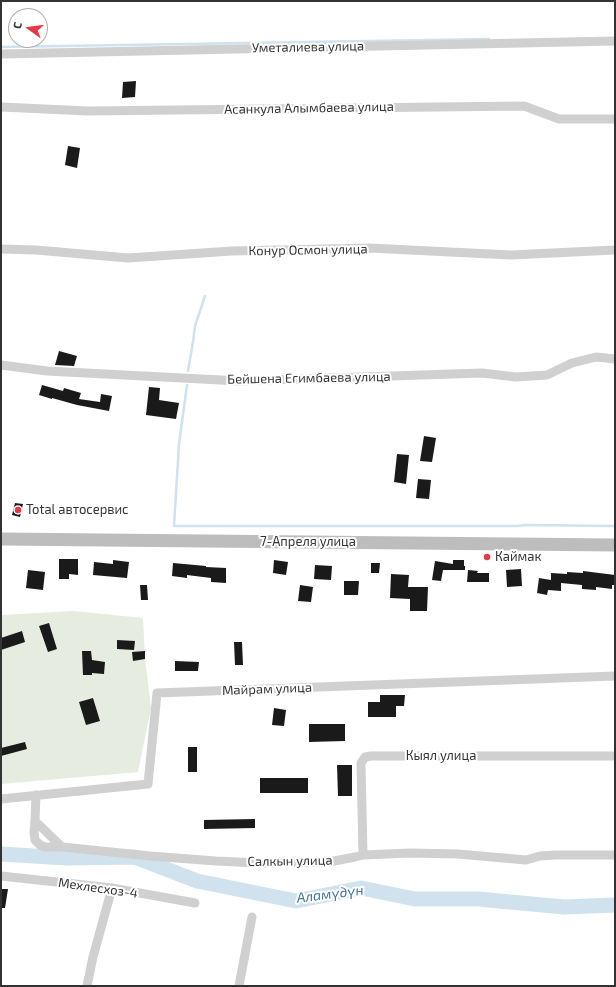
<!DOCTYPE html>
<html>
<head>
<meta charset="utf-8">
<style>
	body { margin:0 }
	#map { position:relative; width:616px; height:987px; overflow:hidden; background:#fff; font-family:"Exo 2",sans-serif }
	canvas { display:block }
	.frame { position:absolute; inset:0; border:2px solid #333; pointer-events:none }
	.north { position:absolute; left:8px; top:8px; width:40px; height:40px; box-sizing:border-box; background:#fff; border:1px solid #adadad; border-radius:50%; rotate:284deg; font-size:11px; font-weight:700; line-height:16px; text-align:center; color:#333 }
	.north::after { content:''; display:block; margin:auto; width:14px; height:18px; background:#e63946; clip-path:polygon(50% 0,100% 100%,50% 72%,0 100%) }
</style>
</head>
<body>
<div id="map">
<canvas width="616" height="987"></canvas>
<div class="frame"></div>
<div class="north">С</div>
</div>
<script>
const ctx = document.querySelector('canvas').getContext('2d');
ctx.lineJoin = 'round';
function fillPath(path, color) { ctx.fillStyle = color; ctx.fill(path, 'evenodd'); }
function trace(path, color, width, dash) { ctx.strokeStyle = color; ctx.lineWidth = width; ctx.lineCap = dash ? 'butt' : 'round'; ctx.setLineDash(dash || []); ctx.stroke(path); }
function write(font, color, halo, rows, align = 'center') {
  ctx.font = font + ' "Exo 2",sans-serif'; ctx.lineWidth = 4; ctx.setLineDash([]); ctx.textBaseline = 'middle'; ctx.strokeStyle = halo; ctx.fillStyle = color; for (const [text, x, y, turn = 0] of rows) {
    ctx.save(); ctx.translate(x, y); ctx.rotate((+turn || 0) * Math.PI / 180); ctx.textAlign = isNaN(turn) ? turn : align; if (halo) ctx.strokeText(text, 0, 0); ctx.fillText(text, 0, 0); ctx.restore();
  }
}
fillPath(new Path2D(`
	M73 611 143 618 145 659 151 708 138 772 1 784V615Z`), '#e6ecdf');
trace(new Path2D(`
	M1 47 489 39
	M188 371 193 342 195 326 205 296
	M187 385 179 444 174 526H518L525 525 615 526`), '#cfe2ee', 2.5);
trace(new Path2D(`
	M1 854 67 858 135 857 197 881 296 901 361 888 415 899H478L564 907 615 905`), '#cfe2ee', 15);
fillPath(new Path2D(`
	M136 81 135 97 122 98 123 82Z
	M68 146 80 148 77 168 65 165Z
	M59 351 77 356 74 366 55 365Z
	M42 385 63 391 64 388 81 393 79 399 100 402 101 394 112 396 109 411 77 405 52 398V399L39 395Z
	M149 387 160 388 159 400 179 403 176 419 146 415Z
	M424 436 436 438 432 462 420 461Z
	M397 454 409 455 406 484 394 482Z
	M418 479 431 480 429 499 416 498Z
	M15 503 23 504 20 517 12 515Z
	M59 559H78V575L69 574V579H59Z
	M113 560 129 562 127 578 93 575 94 562 113 564Z
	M274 560 288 562 286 575 273 573Z
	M453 560H464V566H465V570H443L441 581 432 580 435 561 453 564Z
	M173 563 206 566V567L226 568V583L211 582V578L187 575V578L172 576Z
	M371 563H380L379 573H371Z
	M315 565 332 566 331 580 314 579Z
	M521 569 522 586 507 587 506 570Z
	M28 570 45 572 43 590 26 588Z
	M468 570 478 571 477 573H489V582H467Z
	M583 571 615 575V585H612V589L596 587V590L582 589V585L561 583V591L548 590 547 595 537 593 539 578 551 580V573L567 574V572L583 573Z
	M391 574 409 575 408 587H428L427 611H410V599L390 598Z
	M344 581H359L358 595H344Z
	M140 585H147L148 600H141Z
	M300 585 313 587 311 602 298 601Z
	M49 623 57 649 48 652 39 626Z
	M22 631 25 642 1 650V638Z
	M117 640 135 641 134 650 117 649Z
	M234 642H242L243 665H235Z
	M82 651H91L92 660 105 662 104 674 92 673V675H83Z
	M145 651V659L133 661 132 652Z
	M175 661 199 662 198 671H175Z
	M380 695H405L404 706H396V717H368V702H380Z
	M93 698 100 721 86 725 79 702Z
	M274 708 286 710 284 726 272 725Z
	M309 724H345V741L309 742Z
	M25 742 27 749 1 756V748Z
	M188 747H197V772H188Z
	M337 765H352V796H338Z
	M260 778H308V793H260Z
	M255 819V828L204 829V820Z
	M1 889H8L5 908H1Z`), '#1a1a1a');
trace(new Path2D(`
	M1 54 615 41
	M1 107 88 111 524 106 559 119H615
	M1 249 36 250 128 258 232 251 369 248 511 255 615 250
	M1 365 47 371 240 381 482 373 516 377 547 375 572 363 596 357 615 359
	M36 795 35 821 34 832 35 840 40 845 45 847H62L150 856 216 861 258 863 329 862 355 857 363 855 410 853 458 854 526 860 540 856 555 855H615
	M1 799 148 784 157 693 615 676
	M35 821 62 847
	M363 855 361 763 365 757 371 756H615
	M1 876 112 888 195 903
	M87 986 93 957 112 888
	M239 986 252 917`), '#d0d0d0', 9);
trace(new Path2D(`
	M1 539 615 545`), '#bdbdbd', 13);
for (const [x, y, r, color] of [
	[18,510,4,"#e63946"],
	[487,557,4,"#e63946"]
]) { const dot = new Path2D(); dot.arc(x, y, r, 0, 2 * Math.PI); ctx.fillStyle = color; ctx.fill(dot); trace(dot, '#fff', 1.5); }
write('13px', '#333', '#fff', [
	["Уметалиева улица",308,47,-1],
	["Асанкула Алымбаева улица",309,108,-1],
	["Конур Осмон улица",308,250,-1],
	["Бейшена Егимбаева улица",309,378,-1],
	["7-Апреля улица",308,542],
	["Майрам улица",267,689,-2],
	["Кыял улица",441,756],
	["Салкын улица",290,861,-1],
	["Мехлесхоз-4",98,888,8]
]);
write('13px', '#333', '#fff', [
	["Total автосервис",26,510],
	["Каймак",495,557]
], 'left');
write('italic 14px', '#3f7597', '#fff', [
	["Аламүдүн",330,894,-7]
]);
</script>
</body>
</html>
